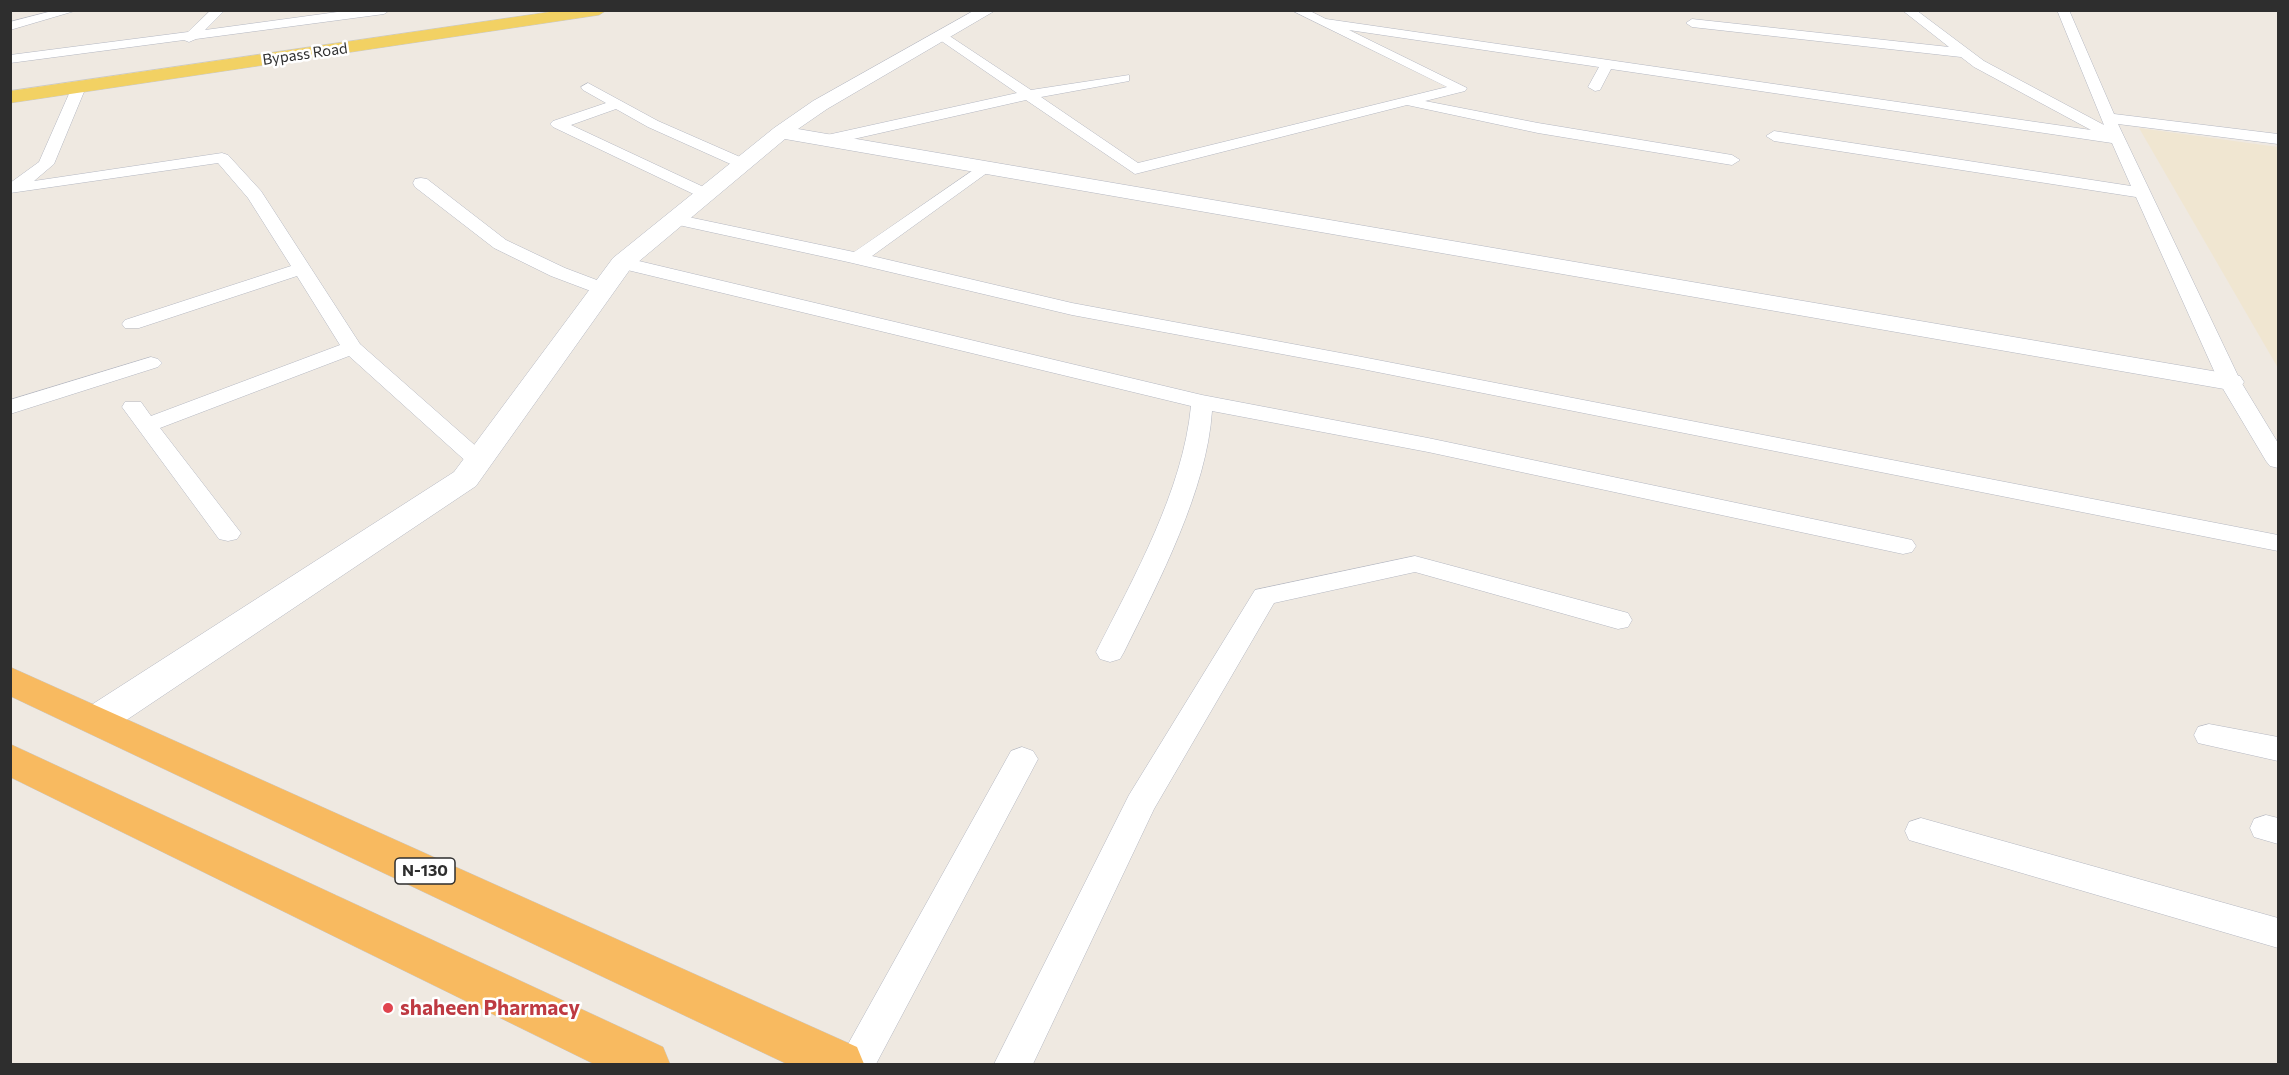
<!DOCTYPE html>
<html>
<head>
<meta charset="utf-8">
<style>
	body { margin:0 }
	#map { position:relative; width:2289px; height:1075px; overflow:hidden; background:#efe9e1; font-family:Commissioner,sans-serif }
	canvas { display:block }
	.frame { position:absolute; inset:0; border:12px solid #2e2e2e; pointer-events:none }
</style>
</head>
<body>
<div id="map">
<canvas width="2289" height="1075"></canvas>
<div class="frame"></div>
</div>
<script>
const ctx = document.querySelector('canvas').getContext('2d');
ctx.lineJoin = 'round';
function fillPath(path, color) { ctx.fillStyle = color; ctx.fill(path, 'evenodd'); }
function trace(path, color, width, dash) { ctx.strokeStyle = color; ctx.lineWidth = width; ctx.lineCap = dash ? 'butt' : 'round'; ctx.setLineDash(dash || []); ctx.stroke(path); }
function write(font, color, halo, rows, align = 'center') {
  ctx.font = font + ' Commissioner,sans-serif'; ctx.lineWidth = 5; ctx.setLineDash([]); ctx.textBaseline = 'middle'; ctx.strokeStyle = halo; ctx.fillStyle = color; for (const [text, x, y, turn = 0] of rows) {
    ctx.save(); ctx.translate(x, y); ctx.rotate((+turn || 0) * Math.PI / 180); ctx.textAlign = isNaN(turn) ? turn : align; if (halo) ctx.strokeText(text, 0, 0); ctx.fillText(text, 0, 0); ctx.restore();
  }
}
fillPath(new Path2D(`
	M2139 128 2278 147V368Z`), '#f0e6d1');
const minor = new Path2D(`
	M56 10H78L10 30V22Z
	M211 10H225L205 30 352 10H390L384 14 196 39 189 42 184 40 10 63V55L188 32Z
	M1291 10H1308L1326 19 2091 130 1974 67 1961 57 1692 27 1686 23 1692 19 1949 47 1902 10H1916L1984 61 2104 125 2057 10H2069L2114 114 2278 134V144L2118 124 2241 382 2278 443V468L2270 466 2266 461 2219 382 2136 197 1774 141 1766 136 1774 131 2131 186 2112 143 1611 69 1600 90 1595 91 1588 87 1599 67 1349 30 1467 88 1465 91 1425 101 1538 123 1732 155 1740 160 1732 165 1538 133 1407 105 1135 174 1026 100 827 145 819 140 827 135 1017 93 937 38 936 35 942 31 1031 90 1129 75V81L1041 97 1138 163 1447 87Z
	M79 83 86 87 54 164 34 181 222 153 228 155 261 191 360 344 486 455 490 460 486 465H470L349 356 160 428 241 533 237 539 228 541 219 539 122 407 125 402H141L151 416 340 345 297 276 139 328H125L122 324 125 320 291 266 248 198 218 163 10 193V183L39 162 72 87Z
	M588 83 658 121 747 160 749 163 741 168 735 166 648 127 616 109 571 125 710 190 712 194 704 199 553 127 550 124 553 121 606 103 583 90 581 87Z
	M985 162 991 164 993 167 991 170 872 256 1072 303 1357 356 2278 535V551L1357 368 1072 315 848 262 674 224 665 219 674 214 854 252Z
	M421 178 427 179 506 240 565 268 610 285 613 289 603 295 596 293 551 276 494 248 415 187 413 183 415 179Z
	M622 257 1202 395 1428 438 1903 538 1912 540 1916 546 1912 552 1903 554 1428 452 1212 411C1207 490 1159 581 1124 652L1120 659 1110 662 1100 659 1096 652C1134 577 1183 490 1191 406L615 267 613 263Z
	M151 357 158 359 162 363 158 367 10 414V400Z
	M1415 556 1628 613 1632 620 1628 627 1618 629 1415 572 1274 603 1154 809 1033 1064H994L1129 795 1255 590Z
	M2209 724 2278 737V761L2198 743 2194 735 2198 727Z
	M1022 747 1033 751 1038 759 876 1064H837L1011 751Z
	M2266 815 2278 818V844L2254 837 2250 828 2254 819Z
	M1921 818 2278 918V948L1909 840 1905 831 1909 822Z`);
const tertiary = new Path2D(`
	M975 10H996L827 109 798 129 2230 374 2240 376 2244 382 2240 388 2230 390 785 139 631 268 476 486 113 729 99 733 85 729 80 719 85 709 454 472 613 258 774 128 813 101Z`);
const primary = new Path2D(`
	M563 10H607L599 15 10 103V91Z`);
const trunk = new Path2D(`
	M10 667 857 1047 864 1064H787L10 696Z
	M10 744 663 1047 670 1064H594L10 777Z`);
trace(minor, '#b4b7c1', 1);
trace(tertiary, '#b4b7c1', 1);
trace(primary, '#c9c9c9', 1);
trace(trunk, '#c9c9c9', 1);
fillPath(minor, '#fff');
fillPath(tertiary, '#fff');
fillPath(primary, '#f2d163');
fillPath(trunk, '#f8ba60');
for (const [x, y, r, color] of [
	[388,1008,6,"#e0444e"]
]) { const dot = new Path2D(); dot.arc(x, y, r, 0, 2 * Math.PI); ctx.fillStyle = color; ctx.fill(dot); trace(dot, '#fff', 2); }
write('15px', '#2e2e2e', '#fff', [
	["Bypass Road",305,54,-8]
]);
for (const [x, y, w] of [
	[425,871,60]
]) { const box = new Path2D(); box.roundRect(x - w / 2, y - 13, w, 26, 4.5); ctx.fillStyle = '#fff'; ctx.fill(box); trace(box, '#2e2e2e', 1.5); }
write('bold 16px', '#2e2e2e', null, [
	["N-130",425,871]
]);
write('bold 21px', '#be3a42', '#fff', [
	["shaheen Pharmacy",400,1008]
], 'left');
</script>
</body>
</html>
